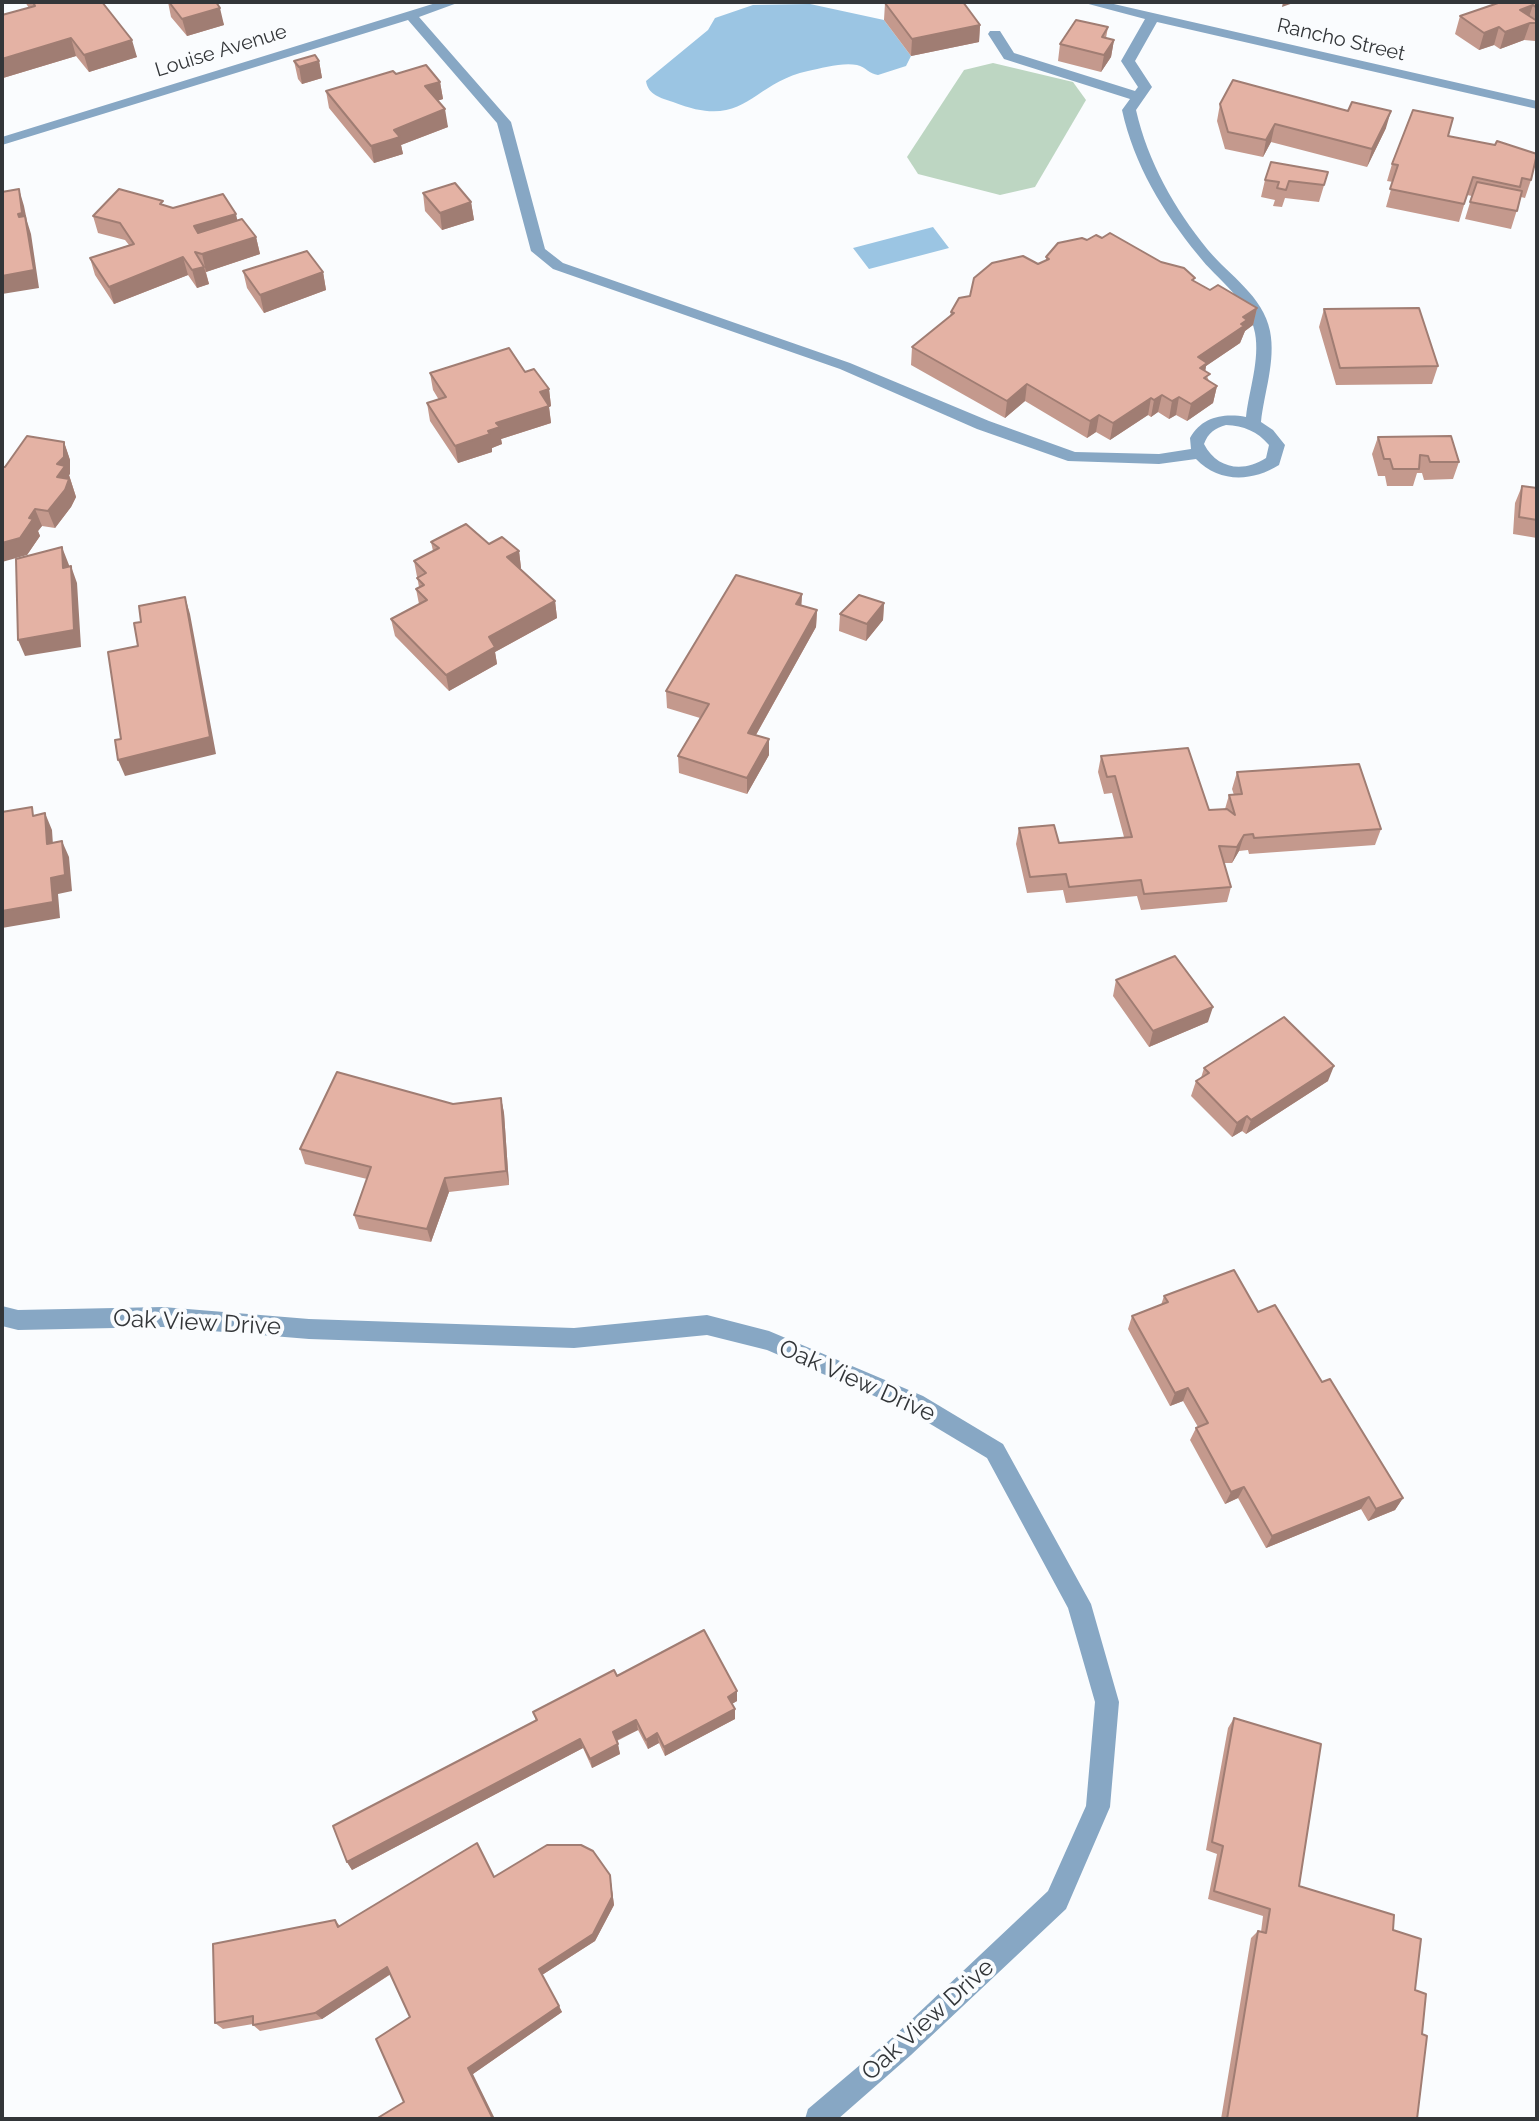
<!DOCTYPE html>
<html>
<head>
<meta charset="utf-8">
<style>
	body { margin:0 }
	#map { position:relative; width:1539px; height:2121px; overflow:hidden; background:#fafcfe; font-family:Raleway,sans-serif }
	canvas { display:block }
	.frame { position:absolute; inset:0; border:4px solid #333639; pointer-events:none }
</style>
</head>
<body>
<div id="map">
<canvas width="1539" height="2121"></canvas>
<div class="frame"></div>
</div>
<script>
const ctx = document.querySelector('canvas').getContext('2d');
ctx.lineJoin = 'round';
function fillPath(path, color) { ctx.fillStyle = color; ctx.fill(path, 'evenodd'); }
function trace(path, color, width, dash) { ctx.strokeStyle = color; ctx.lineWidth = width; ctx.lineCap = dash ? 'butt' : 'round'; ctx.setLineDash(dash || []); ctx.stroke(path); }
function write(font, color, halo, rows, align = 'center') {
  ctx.font = font + ' Raleway,sans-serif'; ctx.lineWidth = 8; ctx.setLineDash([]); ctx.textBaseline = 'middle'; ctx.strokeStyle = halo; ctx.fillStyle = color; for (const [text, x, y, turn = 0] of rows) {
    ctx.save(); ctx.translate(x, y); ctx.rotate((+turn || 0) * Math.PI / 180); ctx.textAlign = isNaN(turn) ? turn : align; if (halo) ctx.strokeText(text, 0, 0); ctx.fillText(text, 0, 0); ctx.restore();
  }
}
fillPath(new Path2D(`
	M993 63 1073 82 1086 100 1035 187 1000 195 918 174 907 157 964 70Z`), '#bdd6c2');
fillPath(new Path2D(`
	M810 4 884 20 911 56 906 66 878 75C869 74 866 67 857 65 843 62 822 68 808 71 749 84 746 131 673 102 661 98 648 95 646 81L708 30 715 18 753 5Z
	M933 227 949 248 869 269 853 248Z`), '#9bc5e3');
fillPath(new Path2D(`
	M439 2H460L419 17 511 122 545 249 563 263 850 363 989 421 1075 452 1159 454 1191 449 1190 438C1202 417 1223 413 1246 417 1249 390 1260 360 1255 333 1249 299 1217 280 1198 255 1163 212 1134 165 1122 110L1130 99 1004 59 988 34 990 31H1000L1014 53 1135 91 1138 87 1121 61 1145 19 1081 2H1105L1537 101V109L1157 22 1135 61 1152 87 1136 110C1148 162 1174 208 1208 250 1230 276 1263 296 1270 331 1276 361 1264 393 1261 422L1273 430 1285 445 1279 465C1252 482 1219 483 1196 459L1159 464 1068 461 977 429 840 369 553 269 531 251 497 123 408 20 2 145V137ZM1226 425C1244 426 1257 431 1269 445L1266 458C1243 473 1217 469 1204 444 1208 433 1215 428 1226 425Z
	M2 1306 18 1310 163 1307 309 1319 574 1328 707 1315 769 1331 923 1396 1003 1444 1091 1604 1119 1702 1110 1807 1066 1909 911 2055 838 2119H805L808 2109 893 2037 1048 1891 1086 1806 1095 1702 1068 1608 987 1458 907 1410 767 1350 707 1335 574 1348 309 1339 163 1327 18 1330 2 1326Z`), '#87a7c4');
fillPath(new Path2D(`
	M25 2H102L137 57 89 72 76 56 3 78 2 76V15L29 8Z
	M168 2H216L224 25 187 36 171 17Z
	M1497 2H1537V34L1535 41 1524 40 1500 49 1494 45 1479 50 1455 34 1460 16 1499 3Z
	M885 3 980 25 979 42 911 56 884 20Z
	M1108 27 1106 38 1114 40 1111 57 1101 72 1058 61 1060 44Z
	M294 61H319L322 78 302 84 298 79Z
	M396 74 440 82 443 99 437 101 448 127 401 145 403 154 374 163 329 108 326 91Z
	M1220 104 1386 128 1367 167 1271 142 1263 157 1225 149 1217 121Z
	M1448 136 1531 180 1525 198 1521 197 1511 229 1465 219 1472 196 1467 195 1459 222 1386 207 1393 182 1387 181 1392 164Z
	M1328 172 1319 202 1285 198 1282 207 1273 206 1275 200 1261 197 1265 180Z
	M423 193 471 202 474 220 442 230 425 211Z
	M165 206 237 220 256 237 260 254 206 272 209 284 197 288 188 275 114 304 95 275 90 258 129 245 125 240 98 233 93 216Z
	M1087 240 1194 281 1210 290 1257 308 1253 325 1245 331 1240 343 1206 366 1205 371 1209 381 1217 386 1213 403 1187 421 1176 415 1169 419 1158 412 1151 417 1148 415 1110 440 1096 432 1087 438 1025 401 1005 418 911 365 912 347 950 316 951 312 970 296 1046 261V257Z
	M243 271 323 272 326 290 264 313 247 288Z
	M1324 309 1438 366 1432 384 1336 385 1319 327Z
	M525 372 549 389 551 406 549 407 551 423 501 439 502 444 492 448V452L458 463 430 421 427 403 439 400 433 390 430 373Z
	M1378 437 1459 462 1453 479 1424 480 1422 473H1417L1413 486H1387L1385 476H1378L1372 454Z
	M64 442 70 460V474L69 475 76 497 71 507 55 528 42 526 38 531 40 536 27 555 5 467Z
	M1522 486 1537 488V538L1513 534 1515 503Z
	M431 542 489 544 519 551 521 568H520L555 601 557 618 495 652 497 664 449 691 395 636 391 619 419 604 416 589 419 587 414 561 433 551Z
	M802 594 801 606 817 610 816 627 756 735 769 755 747 794 679 773 678 756 700 718 667 708 666 691Z
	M884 603 883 620 866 641 839 631 840 614Z
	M1101 756 1209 810 1225 809 1229 795H1234L1232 789 1237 772 1381 829 1375 845 1249 854 1248 850 1239 851 1232 863H1224L1231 887 1227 902 1141 910 1137 896 1066 903 1063 890 1027 893 1016 844 1019 828 1059 843 1124 837 1112 793 1104 794 1098 772Z
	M1116 980 1208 1022 1149 1047 1113 996Z
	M1204 1068 1328 1081 1246 1134 1242 1131 1232 1137 1191 1096 1196 1081 1201 1078Z
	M501 1098 504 1113 509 1185 449 1192 431 1242 359 1229 354 1215 367 1179 305 1164 300 1149 453 1104Z
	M1164 1296 1258 1312 1322 1382 1403 1498 1395 1510 1368 1521 1361 1509 1266 1548 1238 1498 1225 1504 1190 1440 1196 1428 1198 1427 1183 1401 1170 1406 1128 1329 1132 1316 1161 1305Z
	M617 1676 737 1691V1701L732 1704 735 1719 665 1756 659 1743 648 1749 638 1730 617 1741 620 1754 592 1768 583 1748 352 1870 347 1862 536 1720 533 1712Z
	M1234 1718 1299 1886 1393 1930 1415 1990 1422 2034 1417 2119H1221L1251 1938 1258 1931 1261 1932 1263 1916 1208 1899 1217 1854 1206 1850 1228 1728Z
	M610 1875 614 1905 595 1941 542 1975 562 2012 473 2074 404 2102 410 2017 391 1974 322 2019 260 2031 253 2025V2024L223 2029 215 2023 335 1920 340 1926 494 1877Z`), '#c4998d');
fillPath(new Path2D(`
	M1283 2H1296L1282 7Z
	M1533 5 1527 23 1520 10Z
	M220 8 224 25 187 36 182 19Z
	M1530 23 1524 40 1500 49 1505 32Z
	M980 25 979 42 911 56 912 39Z
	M1499 27 1494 45 1479 50 1484 33Z
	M71 38 76 56 3 78 2 59Z
	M132 40 137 57 89 72 84 55Z
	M1114 40 1111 57 1101 72 1104 55Z
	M319 61 322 78 302 84 299 67Z
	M440 82 443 99 427 104 425 86Z
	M445 109 448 127 401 145 403 154 374 163 371 146 394 130Z
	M1391 111 1386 128 1367 167 1372 149Z
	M1275 124 1271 142 1263 157 1266 140Z
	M19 189 24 206 27 221 31 234 39 288 2 294V276L18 214Z
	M471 202 474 220 442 230 440 213Z
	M236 214 240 232 199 244 194 226Z
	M256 237 260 254 206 272 202 254Z
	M183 257 188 275 114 304 109 287Z
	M204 267 209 284 197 288 192 270Z
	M323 272 326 290 264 313 260 295Z
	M1257 308 1253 325 1245 331 1240 343 1206 366 1204 380 1198 357 1243 317Z
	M1027 384 1025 401 1005 418 1007 401Z
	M1217 386 1213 403 1187 421 1191 404Z
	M549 389 551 406 549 407 551 423 501 439 502 444 492 448V452L458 463 455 446 488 431 496 423 540 392Z
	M1162 395 1158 412 1151 417 1154 400Z
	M1179 397 1176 415 1169 419 1172 401Z
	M1151 398 1148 415 1110 440 1113 423Z
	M1099 415 1096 432 1087 438 1090 421Z
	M64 442 70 460V474L69 475 76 497 71 507 55 528 48 511 57 464Z
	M35 509 42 526 38 531 40 536 27 555 2 562V543L29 518Z
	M62 547 69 565V585L63 568Z
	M519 551 521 568 509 574 507 557Z
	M71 566 77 583 81 647 25 656 18 640Z
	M802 594 801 611 796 604Z
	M185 597 190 614 216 754 125 776 118 760Z
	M555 601 557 618 495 652 497 664 449 691 446 675 489 637Z
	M884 603 883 620 866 641 867 624Z
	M817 610 816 627 748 749V733Z
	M769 739V755L747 794V778Z
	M45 813 52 830 54 860 47 844Z
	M1244 835 1239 851 1232 863 1237 847Z
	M62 841 69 857 72 891 58 894 60 918 2 928V911L51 878Z
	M1213 1007 1208 1022 1149 1047 1153 1031Z
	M1334 1066 1328 1081 1246 1134 1251 1120Z
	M501 1098 504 1113 509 1185 506 1171Z
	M1247 1116 1242 1131 1232 1137 1237 1123Z
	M445 1178 449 1192 431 1242 427 1229Z
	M1188 1388 1183 1401 1170 1406 1175 1393Z
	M1244 1487 1238 1498 1225 1504 1231 1492Z
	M1369 1497 1361 1509 1266 1548 1272 1536Z
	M1403 1498 1395 1510 1368 1521 1376 1509Z
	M737 1691V1701L728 1706V1697Z
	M735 1709V1719L665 1756 664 1747Z
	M636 1720 638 1730 615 1741 613 1732Z
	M657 1733 659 1743 648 1749 646 1740Z
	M580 1739 583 1748 352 1870 347 1862Z
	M618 1744 620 1754 592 1768 590 1759Z
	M610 1875 614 1905 595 1941 542 1975 539 1969Z
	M387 1967 392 1973 322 2019 315 2013Z
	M559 2006 562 2012 473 2074 495 2119H493L468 2068Z`), '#a07d73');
const building = new Path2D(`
	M33 2H102L132 40 84 55 71 38 2 59V15L35 6Z
	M169 2H216L220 8 182 19Z
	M888 2H963L980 25 912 39 885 3Z
	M1501 2H1537V8L1533 5 1520 10 1537 21V23H1530L1505 32 1499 27 1484 33 1460 16Z
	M1076 20 1108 27 1102 37 1114 40 1104 55 1060 44Z
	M315 55 319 61 299 67 294 61Z
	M426 65 440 82 425 86 445 109 394 130 400 137 371 146 326 91 393 71 396 74Z
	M1233 80 1348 111 1352 102 1391 111 1372 149 1275 124 1266 140 1228 132 1220 104Z
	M1413 110 1453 118 1448 136 1495 145 1497 141 1537 154 1531 180 1522 178 1520 187 1473 177 1464 204 1390 189 1398 165 1392 164Z
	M1271 162 1328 172 1324 185 1289 181 1286 190 1277 188 1279 182 1265 180Z
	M1477 182 1522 191 1517 211 1470 202Z
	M455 183 471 202 440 213 423 193Z
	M19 189 22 213 18 214 19 217 25 216 34 270 2 276V192Z
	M119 189 163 201 160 204 173 208 223 194 236 214 194 226 198 233 242 219 256 237 202 254 195 252 204 267 192 270 183 257 109 287 90 258 134 244 120 223 93 216Z
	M1110 233 1161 262 1184 268 1195 278 1192 280 1210 290 1218 285 1257 308 1243 317 1247 320 1241 324 1244 326 1198 357 1207 363 1200 368 1210 374 1204 378 1217 386 1191 404 1179 397 1172 401 1162 395 1154 400 1151 398 1113 423 1099 415 1090 421 1027 384 1007 401 912 347 954 313 951 312 959 298 970 296 974 278 992 263 1023 256 1038 264 1049 259 1046 257 1058 243 1082 238 1087 240 1096 235 1102 238Z
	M307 251 323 272 260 295 243 271Z
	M1419 308 1438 366 1340 368 1324 309Z
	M509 348 525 372 534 369 549 389 540 392 549 406 496 423 500 427 488 431 490 434 455 446 427 403 446 397 430 373Z
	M27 436 64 442V457L57 464 65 466 57 477 69 479 65 490 48 511 35 509 29 518 33 519 20 538 2 543V467H5Z
	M1451 436 1459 462H1430L1428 456 1420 455 1419 469H1393L1390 459H1384L1378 437Z
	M1522 486 1537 488V520L1519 517Z
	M466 524 489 544 502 537 519 551 507 557 555 601 489 637 495 647 446 675 391 619 427 600 416 589 424 585 417 578 426 573 414 561 439 548 431 542Z
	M62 547 63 568 71 566 74 630 18 640 16 559Z
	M736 575 802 594 796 604 817 610 748 733 769 739 747 778 678 756 709 704 666 691Z
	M859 595 884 603 867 624 840 614Z
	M185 597 210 737 118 760 115 740 121 739 108 652 138 646 134 623 141 622 139 606Z
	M1188 748 1209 810 1227 809 1235 815 1229 795 1242 794 1237 772 1359 764 1381 829 1254 838 1253 834 1244 835 1237 847 1219 846 1231 887 1144 894 1141 880 1069 887 1066 874 1030 877 1019 828 1054 825 1059 843 1132 837 1115 776 1107 777 1101 756Z
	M32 807 33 816 45 813 47 844 62 841 65 875 51 878 53 902 2 911V812Z
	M1175 956 1213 1007 1153 1031 1116 980Z
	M1284 1017 1334 1066 1251 1120 1247 1116 1237 1123 1196 1081 1209 1073 1204 1068Z
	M337 1072 453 1104 501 1098 506 1171 445 1178 427 1229 354 1215 371 1167 300 1149Z
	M1234 1270 1258 1312 1275 1305 1322 1382 1330 1379 1403 1498 1376 1509 1369 1497 1272 1536 1244 1487 1231 1492 1196 1428 1208 1423 1188 1388 1175 1393 1132 1316 1168 1302 1164 1296Z
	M704 1630 737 1691 728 1697 735 1709 664 1747 657 1733 646 1740 636 1720 613 1732 618 1744 590 1759 580 1739 347 1862 333 1826 537 1720 533 1712 614 1670 617 1676Z
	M1234 1718 1321 1744 1299 1886 1394 1915 1393 1930 1421 1939 1415 1990 1426 1994 1422 2034 1427 2036 1417 2119H1227L1258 1931 1266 1933 1270 1909 1214 1891 1223 1846 1212 1842Z
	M477 1843 494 1877 547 1845H581L593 1851 610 1875 612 1897 593 1934 539 1969 559 2006 468 2068 493 2119H376L404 2102 376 2039 410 2017 387 1967 315 2013 253 2025V2016L215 2023 213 1944 335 1920 338 1927Z`);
fillPath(building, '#e4b2a4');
trace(building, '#a07d73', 2);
write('20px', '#333639', '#fafcfe', [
	["Rancho Street",1341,40,13],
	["Louise Avenue",221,51,-17]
]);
write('24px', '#333639', '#fafcfe', [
	["Oak View Drive",197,1323,3],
	["Oak View Drive",857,1381,24],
	["Oak View Drive",928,2020,-42]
]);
</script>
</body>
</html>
